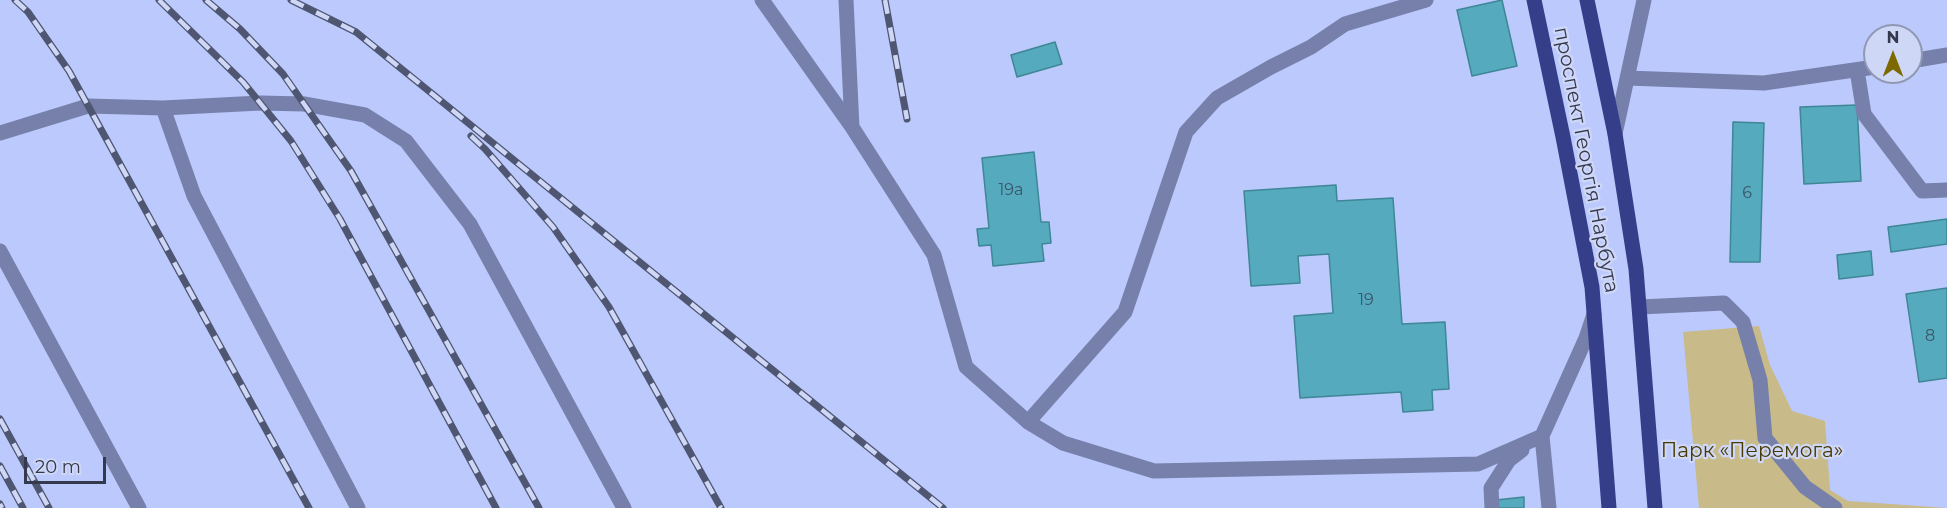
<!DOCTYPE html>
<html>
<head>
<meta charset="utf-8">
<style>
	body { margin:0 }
	#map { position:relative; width:1947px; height:508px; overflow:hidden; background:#bcc9fd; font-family:Montserrat,sans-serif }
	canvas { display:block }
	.north { position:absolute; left:1863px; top:24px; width:60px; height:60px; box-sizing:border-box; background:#cfd7f7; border:2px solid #9198b3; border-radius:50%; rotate:0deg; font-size:16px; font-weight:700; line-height:24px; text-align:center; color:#34394e }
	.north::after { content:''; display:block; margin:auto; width:21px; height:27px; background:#7e6800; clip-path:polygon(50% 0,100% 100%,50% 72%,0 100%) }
	.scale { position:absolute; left:24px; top:457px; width:82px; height:27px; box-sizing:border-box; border:3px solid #34394e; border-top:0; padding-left:8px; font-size:18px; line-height:21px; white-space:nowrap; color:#34394e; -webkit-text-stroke:4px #cfd7f7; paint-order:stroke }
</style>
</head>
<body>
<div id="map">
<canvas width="1947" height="508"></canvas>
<div class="north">N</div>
<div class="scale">20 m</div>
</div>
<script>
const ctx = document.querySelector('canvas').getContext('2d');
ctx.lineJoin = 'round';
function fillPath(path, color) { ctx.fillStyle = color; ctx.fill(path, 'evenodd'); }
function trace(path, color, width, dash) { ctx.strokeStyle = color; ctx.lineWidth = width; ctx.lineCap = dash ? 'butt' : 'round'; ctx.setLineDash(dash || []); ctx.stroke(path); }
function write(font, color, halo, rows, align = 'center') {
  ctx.font = font + ' Montserrat,sans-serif'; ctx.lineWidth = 4.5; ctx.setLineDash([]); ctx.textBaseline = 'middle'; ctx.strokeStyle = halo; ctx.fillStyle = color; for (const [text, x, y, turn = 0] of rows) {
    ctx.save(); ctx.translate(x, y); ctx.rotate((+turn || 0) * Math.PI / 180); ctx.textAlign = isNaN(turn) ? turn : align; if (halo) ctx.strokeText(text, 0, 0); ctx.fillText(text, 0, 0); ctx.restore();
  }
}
fillPath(new Path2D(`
	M1759 326 1770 365 1792 411 1825 421 1830 490 1848 501 1947 508H1699L1683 332Z`), '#c8ba89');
const building = new Path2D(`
	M1502 0 1517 66 1472 76 1457 10Z
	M1055 42 1062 64 1017 77 1011 55Z
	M1857 105 1861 181 1804 184 1800 107Z
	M1733 122 1764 123 1760 262H1730Z
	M1034 152 1041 222H1049L1051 243 1042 244 1044 261 993 266 991 245 979 246 977 229 989 228 982 158Z
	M1336 185 1337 201 1393 198 1402 324 1445 322 1449 389 1432 390 1433 410 1403 412 1401 392 1300 398 1294 316 1333 313 1329 254 1298 256 1300 283 1251 286 1244 191Z
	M1947 219V244L1891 252 1888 227Z
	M1871 251 1873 275 1839 279 1837 255Z
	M1947 288V378L1919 382 1906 294Z
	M1524 497V508H1496V500Z`);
fillPath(building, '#55aabd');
trace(building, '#3f8696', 1.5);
trace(new Path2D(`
	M762 0 852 127 934 255 966 367 1028 422 1063 443 1154 471 1478 464 1542 436
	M846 0 852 127
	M1911 61 1947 55
	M1857 70 1864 114 1922 191 1947 190
	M1627 78 1764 83 1875 67
	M163 108 194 196 358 508
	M0 133 88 106 163 108 260 103 304 104 365 115 406 141 470 224 624 508
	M1615 134 1644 0
	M0 251 139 508
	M1640 307 1724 303 1743 322 1760 380 1765 438 1805 487 1835 508
	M1028 422 1125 312 1186 132 1217 98 1271 67 1311 47 1345 24 1426 0
	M1492 508 1491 488 1509 460 1522 450
	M1549 508 1542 436 1586 338 1594 314`), '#7680ab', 15);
trace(new Path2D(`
	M1534 0 1563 137 1592 287 1609 508
	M1587 0 1615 134 1636 269 1655 508`), '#353e89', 15);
const rail = new Path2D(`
	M15 0 28 12 69 71 309 508
	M159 0 243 82 291 141 340 219 496 508
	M206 0 240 29 283 74 351 171 539 508
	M291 0 356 32 943 508
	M885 0 907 119
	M471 136 485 149 553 227 609 307 721 508
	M0 419 49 508
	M0 466 23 508
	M0 504 2 508`);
trace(rail, '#4f5671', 7);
trace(rail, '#cfd7f7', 4.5, [14]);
write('16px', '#3c556a', null, [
	["19а",1011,190],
	["6",1747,193],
	["19",1366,300],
	["8",1930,336]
]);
write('20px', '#34394e', '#cfd7f7', [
	["проспект Георгія Нарбута",1586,160,79]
]);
write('20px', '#463903', '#cfd7f7', [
	["Парк «Перемога»",1752,451]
]);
</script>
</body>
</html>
